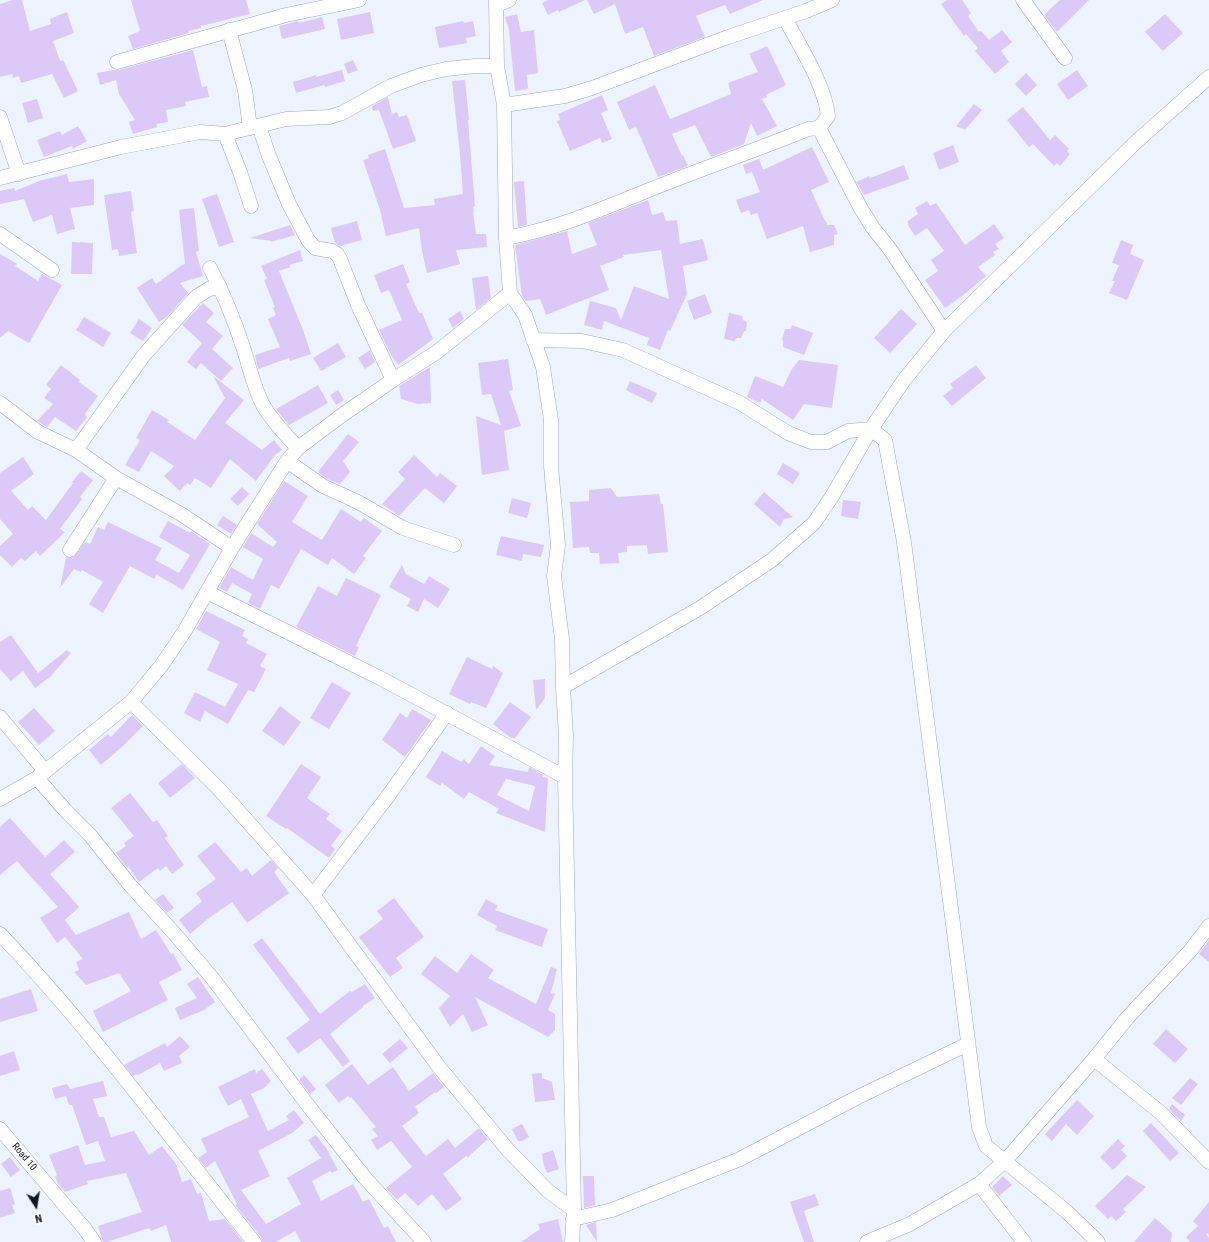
<!DOCTYPE html>
<html>
<head>
<meta charset="utf-8">
<style>
	body { margin:0 }
	#map { position:relative; width:1209px; height:1242px; overflow:hidden; background:#edf4ff; font-family:"Roboto Condensed",sans-serif }
	canvas { display:block }
	.north { position:absolute; left:16px; top:1186px; width:40px; height:40px; -webkit-text-stroke:3px #fff; paint-order:stroke; rotate:168deg; font-size:11px; font-weight:700; line-height:16px; text-align:center; color:#14171b }
	.north::after { content:''; display:block; margin:auto; width:14px; height:18px; background:#14171b; clip-path:polygon(50% 0,100% 100%,50% 72%,0 100%) }
</style>
</head>
<body>
<div id="map">
<canvas width="1209" height="1242"></canvas>
<div class="north">N</div>
</div>
<script>
const ctx = document.querySelector('canvas').getContext('2d');
ctx.lineJoin = 'round';
function fillPath(path, color) { ctx.fillStyle = color; ctx.fill(path, 'evenodd'); }
function trace(path, color, width, dash) { ctx.strokeStyle = color; ctx.lineWidth = width; ctx.lineCap = dash ? 'butt' : 'round'; ctx.setLineDash(dash || []); ctx.stroke(path); }
function write(font, color, halo, rows, align = 'center') {
  ctx.font = font + ' "Roboto Condensed",sans-serif'; ctx.lineWidth = 3; ctx.setLineDash([]); ctx.textBaseline = 'middle'; ctx.strokeStyle = halo; ctx.fillStyle = color; for (const [text, x, y, turn = 0] of rows) {
    ctx.save(); ctx.translate(x, y); ctx.rotate((+turn || 0) * Math.PI / 180); ctx.textAlign = isNaN(turn) ? turn : align; if (halo) ctx.strokeText(text, 0, 0); ctx.fillText(text, 0, 0); ctx.restore();
  }
}
fillPath(new Path2D(`
	M13 0H22L30 31 51 24 50 19 67 12 74 33 53 41 60 61 63 60 78 91 64 98 52 74 21 83 19 76 13 78 12 74 0 77V4Z
	M131 0H246L250 14 201 26V28L188 31 189 33 133 49 128 36 140 31Z
	M548 0H585L559 12 558 10 548 15 542 3Z
	M587 0H763L730 14 725 5 696 16 705 37 654 56 643 27 625 34 615 4 594 14Z
	M947 0H962L971 13 968 16 979 32 981 31 989 40 1002 30 1012 42 1001 51 1009 62 995 74 975 51 978 48 966 34 964 36 941 4Z
	M1060 0H1089L1057 32 1044 15Z
	M370 12 374 33 341 40 337 19Z
	M517 14 521 32 534 30 538 73 527 75 528 89 515 91 509 30 505 17Z
	M1165 14 1183 33 1163 51 1145 32Z
	M322 17 325 29 282 39 279 26 298 21 299 23Z
	M463 21 464 23 473 21 476 36 466 38 467 43 439 48 435 27Z
	M767 46 786 85 766 95 767 97 762 99 777 126 757 136 751 123 744 144 711 157 695 125 672 134 682 156 683 155 688 166 658 177 636 127 629 130 617 102 655 85 670 119 731 94 728 83 758 72 749 54Z
	M193 50 202 87 207 86 209 97 185 102 186 106 166 110 168 122 156 124 157 127 133 134 129 122 135 120 119 94 116 80 100 85 97 73 114 70H119Z
	M353 60 358 70 348 74 344 64Z
	M342 70 345 81 325 87 324 85 296 93 293 82 316 75V77Z
	M1077 70 1088 86 1068 100 1057 84Z
	M1026 73 1037 85 1026 96 1015 84Z
	M465 80 469 120H468L475 206 473 207 474 211 473 212 476 234H486L487 247 456 250 460 264 427 273 422 251 419 228 386 236 380 210 363 160 369 158 368 155 385 149 404 208 435 205 434 199 463 194 460 154 452 81Z
	M602 95 608 110 601 113 612 139 602 143 600 138 570 151 557 121 560 120 558 114Z
	M388 97 392 114 397 112 399 117 407 115 416 141 393 149 379 110 373 111 372 106Z
	M37 99 43 118 28 123 22 103Z
	M974 104 982 110 965 130 956 126Z
	M1023 107 1050 140 1055 135 1069 149 1067 151 1070 154 1060 166 1057 163 1054 166 1033 144 1029 147 1007 120Z
	M78 126 87 141 73 149 72 146 44 157 37 140 60 131 62 135Z
	M953 145 959 162 939 170 933 153Z
	M812 147 829 182 811 190 825 221H826L827 225H834L838 234 834 235V245L810 252 803 226 767 239 757 213 751 215 749 210 741 213 736 200 760 192 752 172 746 174 743 165 759 159 763 170Z
	M904 165 909 179 864 195 856 182 869 176 870 178Z
	M67 174 69 182 94 179V205L70 208 75 229 57 234 52 215 33 222 24 199 0 204V191L14 188 15 191 39 181Z
	M524 181 527 225 518 227 514 182Z
	M131 191 134 211 131 212 137 253 119 256 118 249 112 250 104 195Z
	M217 194 234 242 219 247 202 199Z
	M648 200 652 215 663 212 666 221 677 220 680 244 703 239 708 260 683 266 687 294 670 331 668 330 660 350 647 345 649 338 604 321 602 330 584 325 590 301 616 308 621 320 634 286 669 299 661 250 623 255 624 257 600 266 609 290 546 315 540 299 526 301 522 296 515 245 567 231 572 254 597 245 588 223Z
	M927 201 930 206 936 203 965 245 994 224 1004 238 995 244 999 249 993 252 995 255 978 267 986 276 966 293 945 308 925 280 938 271 931 260 944 251 927 228 915 236 908 225V221L918 214 915 208Z
	M194 208 199 251 196 252 203 276 180 283 188 293 168 316 159 322 137 288 152 278 156 284 182 265 185 264 179 210Z
	M357 221 362 240 340 246 335 243 331 228Z
	M290 225 295 235 271 242V241L250 238Z
	M1121 240 1133 245 1130 254 1144 260 1127 300 1109 293 1115 281H1112L1119 265 1112 263Z
	M72 242 93 243 92 274H71Z
	M300 250 303 261 289 265 291 267 279 271 303 330 311 354 290 361 289 358 258 369 255 355 280 347 268 319 276 315 273 308 275 307 264 280 267 279 261 266Z
	M0 254 17 264 15 266 38 281 42 274 62 285 29 343 8 331 0 338Z
	M403 264 410 282 406 284 419 313H422L433 339 398 365 391 355 379 330 402 320 389 290 381 293 374 275Z
	M488 276 491 298 476 310 472 278Z
	M705 294 712 313 694 320 687 301Z
	M203 303 214 313 206 322 223 336 212 349 233 368 221 381 201 363 196 369 187 362 202 343 182 325Z
	M901 309 917 324 890 353 874 338Z
	M460 311 464 319 453 328 448 319Z
	M729 313 742 316 743 320 747 322 746 331H744L741 338H737L734 341 724 339Z
	M84 317 111 333 103 347 76 330Z
	M139 319 152 328 143 341 130 333Z
	M792 325 813 333 804 355 783 347V341L782 339 785 329H791Z
	M338 343 346 357 321 371 313 358Z
	M370 350 375 362 365 369 358 358Z
	M508 359 513 390 509 391 521 426 504 431 509 470 482 475 476 416 501 425 491 394 482 395 478 363Z
	M799 360 838 365 832 408 804 404 793 420 762 399 760 403 747 397 755 376 783 387 792 369Z
	M61 365 80 380 79 382 98 396 85 414 87 417 76 431 55 417 47 427 37 421 53 404 44 398 51 389 46 385Z
	M976 365 986 378 952 406 943 396 953 388 950 384Z
	M430 367 431 403 418 404 401 399 399 386Z
	M213 376 244 400 225 423 262 450 274 440 282 450 275 455 256 481 230 459 211 488 195 478 190 485 187 483 180 491 164 476 174 466 151 451 139 472 125 465 140 440 136 438 152 410 169 420 167 422 195 440 225 398Z
	M630 381 657 393 652 403 626 390Z
	M318 385 328 403 289 425 276 409Z
	M338 390 344 400 336 405 330 395Z
	M348 434 359 442 343 461 350 472 340 484 327 479 318 472Z
	M414 455 437 477 440 473 457 486 444 503 425 488 399 516 382 504 405 479 398 472Z
	M23 457 34 474 11 491 28 510 32 506 46 520 73 483 72 482 81 471 93 480 80 497 82 499 60 529 65 532 40 556 36 551 25 561 21 558 12 567 0 555V546L13 534 0 519V473Z
	M783 463 800 473 793 484 777 474Z
	M284 481 308 496 292 522 322 540 341 509 361 522 364 518 382 531 363 556 366 558 354 574 332 558 328 565 301 549 279 589 271 585 260 609 248 603 252 594 232 583 227 592 219 588 231 567 253 580 263 559 243 547 251 533 273 547 277 542 257 524Z
	M242 487 249 494 238 506 230 499Z
	M611 488 617 497 659 494 661 504H663L668 552 648 554 647 545 627 546V552L618 553 619 563 600 564 599 553H590L589 547 573 548 570 502 589 501V490Z
	M764 492 793 517 784 519 780 527 754 504Z
	M512 498 531 503 527 518 508 513Z
	M843 500 861 502 858 519 841 516Z
	M223 516 237 525 231 534 217 525Z
	M168 521 190 533 191 531 210 544 183 590 159 576 157 574 154 579 130 566 103 613 89 604 103 582 82 570 81 572 74 569 60 588 66 557 70 558 74 557 85 542 90 544 98 527 104 530 108 522 162 548 155 560 179 573 190 555 159 537Z
	M501 536 544 545 541 557 523 554 522 561 496 555Z
	M402 565 406 574 424 584 429 576 450 589 438 608 424 599 418 612 407 606 411 599 389 587Z
	M346 578 381 595 356 646 359 647 355 656 296 627 318 586 337 596Z
	M206 611 245 630 242 636 248 639 246 643 267 654 260 666 266 669 254 692 248 690 228 724 205 711 200 722 184 713 195 692 225 707 238 684 207 670 220 642 196 629Z
	M11 635 38 673 67 650 71 653 50 677 35 688 23 671 11 681 0 669V642Z
	M467 657 492 669 493 666 503 673 486 708 471 702 470 704 449 694Z
	M545 679V698L536 710 533 680Z
	M332 682 351 693 329 729 310 718Z
	M510 702 531 717 515 738H511L493 724Z
	M280 706 301 722 284 746 262 731Z
	M34 708 55 731 39 745 18 722Z
	M412 709 431 720 405 757 382 740 400 713 407 718Z
	M132 715 143 726 123 746 101 765 89 750 108 734 111 737Z
	M481 746 495 756 489 765 528 772 529 767 543 775V777L548 778 545 832 496 813 499 809 469 792 464 799 442 783 440 786 426 777 442 751 461 762 464 759 469 764ZM506 779 535 786 529 811 497 795Z
	M182 764 195 778 170 798 158 783Z
	M301 764 321 777 307 798 330 814 326 819 342 831 331 846 335 849 329 858 287 828 286 829 266 816Z
	M130 793 153 822 157 820 168 836 165 838 184 865 172 874 166 866 160 871 158 868 139 882 128 866 126 867 116 853 126 846 124 843 134 836 111 808Z
	M10 818 45 857 64 840 75 852 50 874 79 907 65 920 76 935 129 912 141 939 156 930 171 954 173 953 182 970 159 982 168 1000 103 1032 93 1011 131 991 119 973 86 985 74 972 79 970 76 962 83 959 65 937 57 943 40 918 58 907 17 861 0 875V827Z
	M215 842 241 872 247 868 252 876 271 860 278 868 274 872 289 893 247 923 232 902 209 918 190 934 179 920 202 901 196 893 216 879 197 856Z
	M163 894 174 908 167 913 155 900Z
	M394 898 424 937 396 958 403 968 390 977 359 937 383 919 377 911Z
	M486 899 498 906 495 910 548 929 542 947 495 930 497 926 477 915Z
	M262 938 320 1014 350 991 352 992 365 984 375 998 363 1006V1007L330 1034 350 1061 343 1067 320 1038 298 1054 286 1038 310 1020 253 945Z
	M1209 940V962L1199 954Z
	M471 954 494 970 488 978 536 1004 551 967 557 969 551 993 555 994 548 1010 555 1014V1030L548 1037 475 997 488 1025 472 1032 463 1014 450 1027 439 1008 450 996 421 974 435 956 457 973Z
	M198 977 215 1002 204 1010 180 1020 175 1008 197 998 187 984Z
	M31 989 38 1011 0 1022V999Z
	M1166 1029 1188 1049 1175 1063 1153 1044Z
	M180 1036 190 1047 179 1056 182 1063 164 1071 160 1063 138 1075 137 1074 133 1076 124 1065 165 1043 167 1047Z
	M400 1039 408 1048 390 1063 382 1054Z
	M14 1051 20 1070 0 1076V1056Z
	M352 1064 368 1085 393 1067 409 1091 433 1073 444 1087 436 1093 435 1092 415 1107 419 1113 402 1126 426 1156 448 1139 455 1148 479 1128 488 1139 468 1157 466 1156 443 1174 462 1199 446 1211 432 1194 418 1206 405 1193 397 1200 386 1188 412 1167 391 1141 377 1150 371 1140 378 1136 372 1129 376 1127 351 1097 350 1098 348 1096 339 1103 325 1085Z
	M255 1069 256 1073 262 1069 271 1081 264 1088 251 1094 268 1131 289 1120 286 1116 294 1110 304 1123 292 1133 258 1151 270 1176 241 1190 266 1224 301 1204 287 1178 321 1158 308 1140 316 1135 326 1148 338 1170 332 1173 330 1171 312 1181 321 1201 353 1184 363 1202 369 1199 384 1228 388 1226 396 1242H301L295 1231 276 1242H262L261 1237 235 1205 237 1204 215 1161 206 1168 198 1158 207 1152 201 1139 249 1117 241 1099 228 1106 218 1087Z
	M542 1073V1078L552 1082 555 1100 535 1102 532 1074Z
	M304 1075 316 1089 310 1094 299 1080Z
	M1190 1078 1198 1084 1181 1105 1172 1098Z
	M103 1081 107 1096 93 1099 99 1117H104L111 1137 134 1131 149 1155 162 1146 176 1164 182 1182 191 1179 197 1194 201 1193 209 1221 225 1219 243 1242H171L166 1225 151 1231 149 1228 107 1242H103L98 1226 142 1212 126 1173 87 1181 88 1184 65 1192 58 1184 55 1176 57 1175 49 1155 78 1145 85 1165 105 1161 98 1141 86 1145 72 1105H69L66 1096 55 1099 52 1088 67 1084 70 1089Z
	M1077 1100 1094 1116 1077 1135 1066 1124 1052 1141 1045 1134Z
	M1172 1104 1185 1115 1181 1121 1169 1109Z
	M1151 1123 1179 1153 1170 1161 1143 1131Z
	M522 1124 529 1137 522 1141H518L512 1129Z
	M1118 1139 1125 1146 1121 1150 1127 1156 1113 1170 1100 1157Z
	M553 1150 559 1169 547 1173 544 1166 542 1154Z
	M10 1157 20 1170 11 1177 1 1164Z
	M1127 1175 1146 1187 1123 1209 1126 1212 1116 1221 1111 1216 1108 1219 1095 1206Z
	M583 1176H594L595 1205 584 1208Z
	M1003 1176 1012 1185 999 1196 992 1187Z
	M10 1188 15 1204 12 1205 15 1213 0 1218V1191Z
	M815 1194 819 1205 804 1211 814 1242H804L790 1202Z
	M1209 1202V1235L1207 1233 1206 1234 1209 1238V1242H1190L1186 1237 1198 1226 1193 1221Z
	M1155 1218 1172 1233 1171 1242H1134Z
	M558 1219 563 1242H521L540 1229 538 1224Z
	M596 1222 597 1242 586 1225Z`), '#dcc9f7');
const street = new Path2D(`
	M496 0 497 66 504 105 506 238 510 293 525 315 543 367 551 420V466L558 545 554 576 562 639 563 687 566 736 565 777 574 1210 572 1242
	M1023 0 1065 58
	M497 5 509 0
	M785 18C800 47 825 85 828 116L819 128
	M229 30 245 90 250 128
	M117 62 286 15 359 0
	M504 105 565 96 592 88 728 37 806 11 832 0
	M0 117 19 174
	M259 126 269 156 289 204 308 240 315 248 332 251 337 254 340 259 358 305 393 380
	M819 128 860 207 873 228 889 248 944 331
	M225 134 240 172 251 206
	M0 178 121 147 200 132 225 134 286 119 329 117 342 113 391 86 421 75 446 69 475 66H497
	M0 234 52 270
	M506 238C556 229 597 211 644 192 698 170 754 151 808 129L819 128
	M210 268C224 294 235 322 244 350 250 369 254 388 263 405 272 421 285 434 298 448
	M533 340 582 341 623 350 740 403 788 433 811 442H827L848 431 871 429 885 440 904 542 979 1127 986 1146 1067 1212 1098 1242
	M0 403 38 432 76 450 116 478 181 514 232 548
	M76 450 144 355 196 297 209 289 220 287
	M287 461 323 486 358 502 403 528 454 545
	M70 550 116 478
	M207 592 380 678 565 777
	M563 687 700 608 772 560 814 523 831 498 871 429 904 380 944 331 1136 142 1209 77
	M131 702 218 788 313 895 439 1067 508 1150 548 1191 574 1210
	M0 717 45 771
	M37 778 65 810 90 835 130 885 174 933 213 979 307 1104 365 1178 424 1242
	M0 799 37 778 131 702 161 666 184 632 232 548 287 461 298 448 345 413 393 380 437 352 510 293
	M313 895 388 796 447 713
	M0 934C92 1030 170 1138 254 1242
	M1094 1059 1161 1113 1209 1162
	M0 1129 85 1229 94 1242
	M979 1184 1024 1242
	M573 1219 612 1210 740 1159 858 1097 968 1044
	M867 1242 910 1224 979 1184 1005 1161 1094 1059 1128 1017 1190 951 1209 926`);
trace(street, '#a0a7b1', 15);
trace(street, '#fff', 14);
write('10px', '#14171b', '#fff', [
	["Road 10",24,1157,50]
]);
</script>
</body>
</html>
